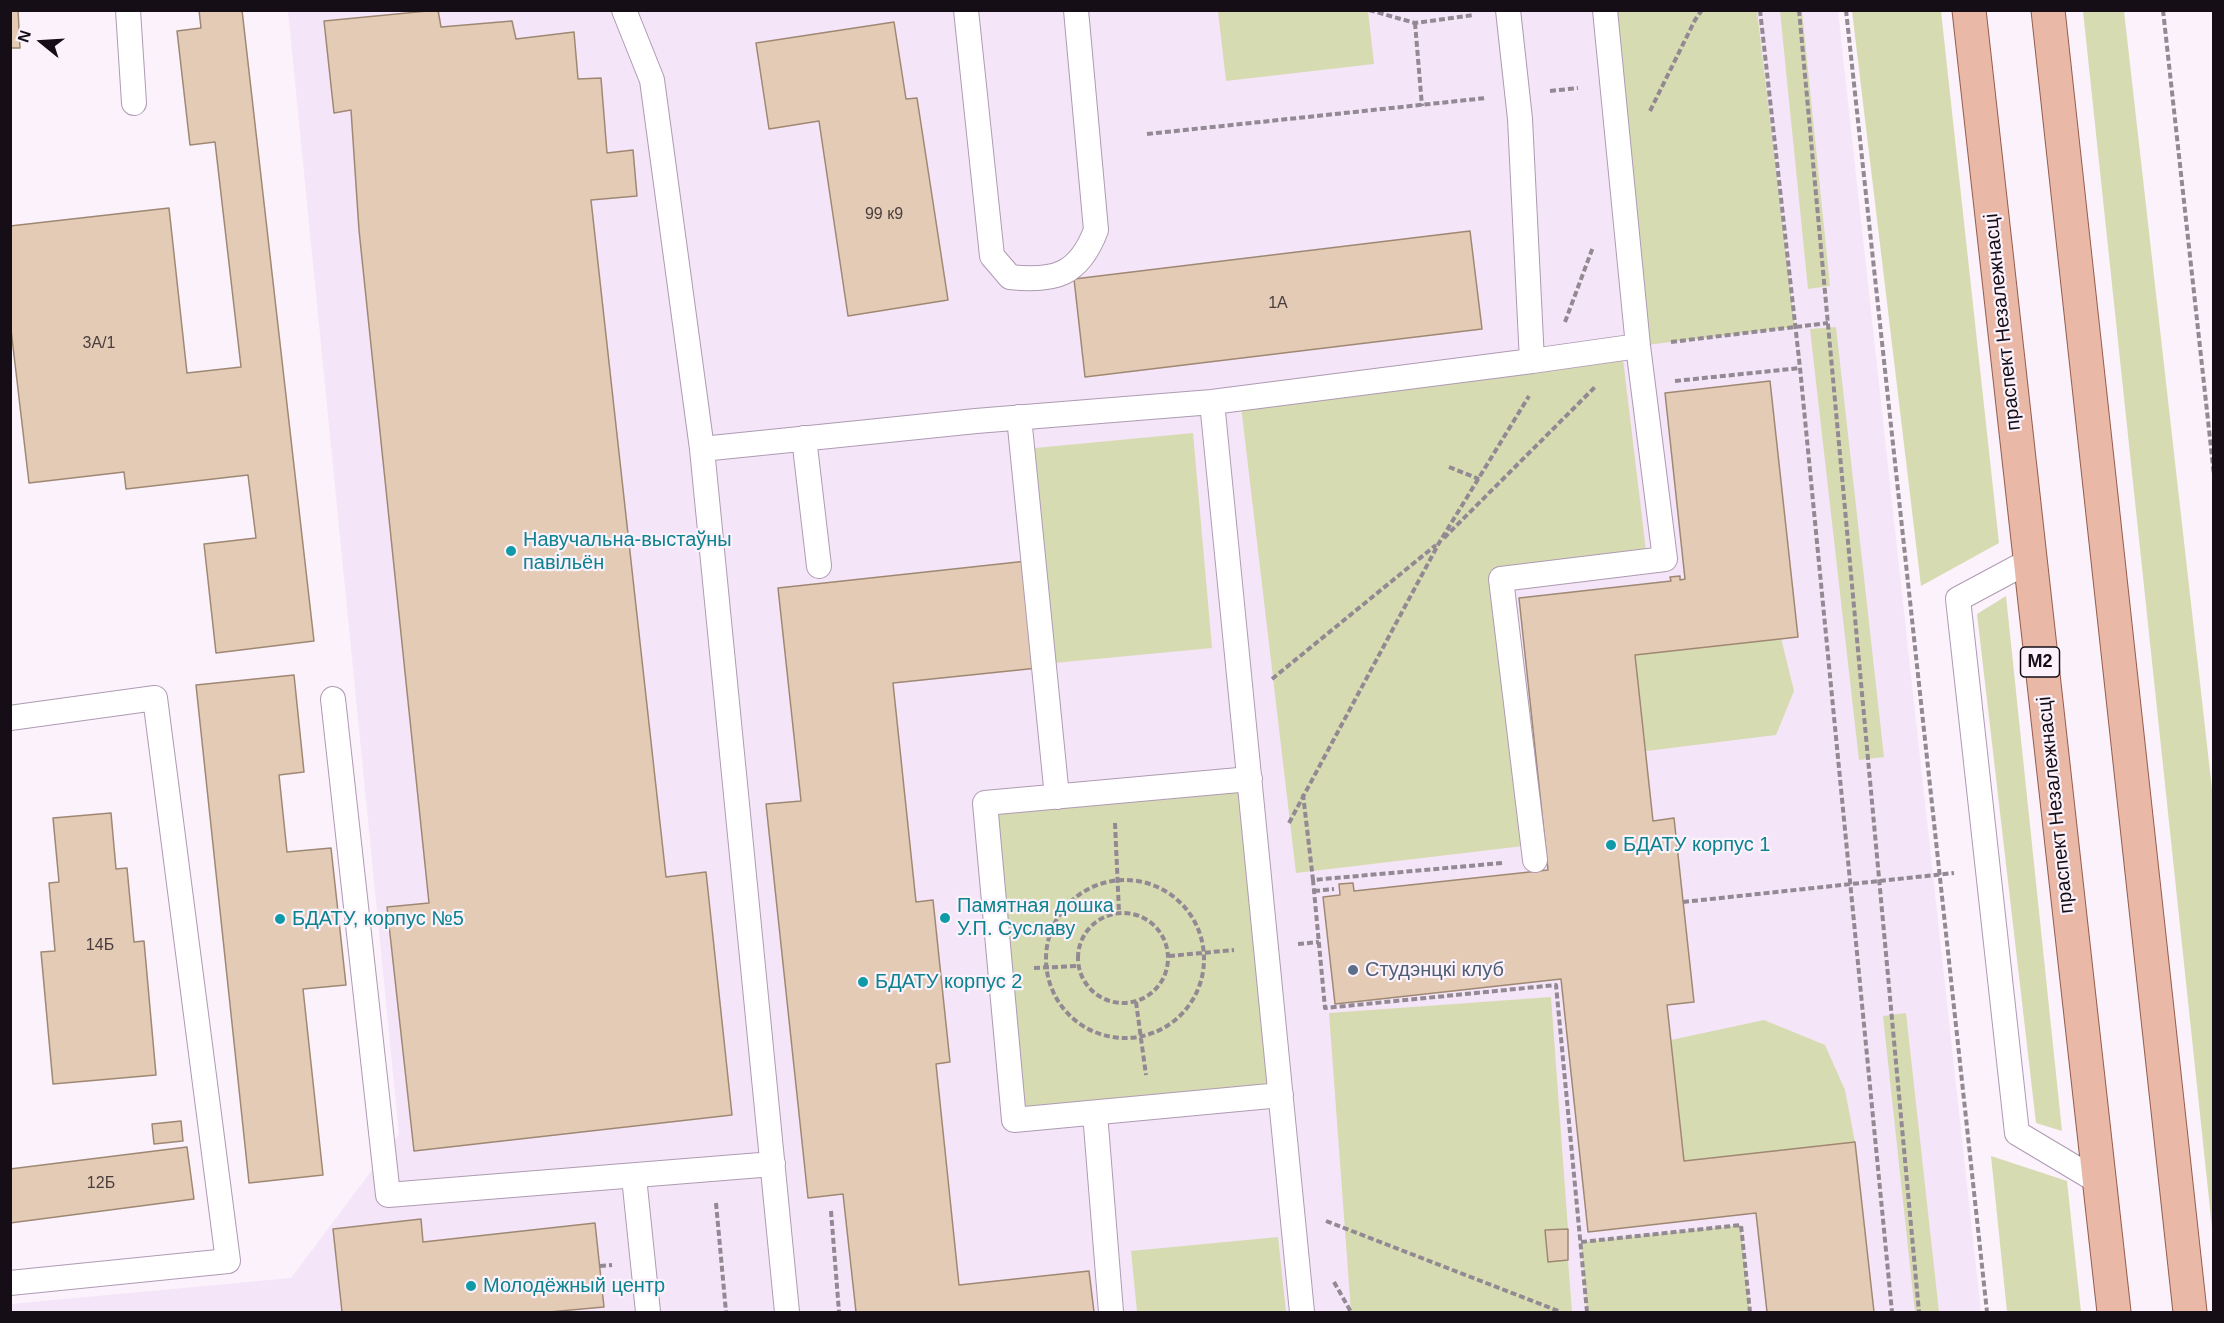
<!DOCTYPE html>
<html>
<head>
<meta charset="utf-8">
<style>
	body { margin:0 }
	#map { position:relative; width:2224px; height:1323px; overflow:hidden; background:#fbf2fc; font-family:Arial,sans-serif }
	canvas { display:block }
	.frame { position:absolute; inset:0; border:12px solid #150e17; pointer-events:none }
	.north { position:absolute; left:12px; top:12px; width:60px; height:60px; -webkit-text-stroke:4px #fbf2fc; paint-order:stroke; rotate:288deg; font-size:16px; font-weight:700; line-height:24px; text-align:center; color:#150e17 }
	.north::after { content:''; display:block; margin:auto; width:21px; height:27px; background:#150e17; clip-path:polygon(50% 0,100% 100%,50% 72%,0 100%) }
</style>
</head>
<body>
<div id="map">
<canvas width="2224" height="1323"></canvas>
<div class="frame"></div>
<div class="north">N</div>
</div>
<script>
const ctx = document.querySelector('canvas').getContext('2d');
ctx.lineJoin = 'round';
function fillPath(path, color) { ctx.fillStyle = color; ctx.fill(path, 'evenodd'); }
function trace(path, color, width, dash) { ctx.strokeStyle = color; ctx.lineWidth = width; ctx.lineCap = dash ? 'butt' : 'round'; ctx.setLineDash(dash || []); ctx.stroke(path); }
function write(font, color, halo, rows, align = 'center') {
  ctx.font = font + ' Arial,sans-serif'; ctx.lineWidth = 4.5; ctx.setLineDash([]); ctx.textBaseline = 'middle'; ctx.strokeStyle = halo; ctx.fillStyle = color; for (const [text, x, y, turn = 0] of rows) {
    ctx.save(); ctx.translate(x, y); ctx.rotate((+turn || 0) * Math.PI / 180); ctx.textAlign = isNaN(turn) ? turn : align; if (halo) ctx.strokeText(text, 0, 0); ctx.fillText(text, 0, 0); ctx.restore();
  }
}
fillPath(new Path2D(`
	M288 11H1838L1981 1312H11V1304L291 1278 399 1134Z`), '#f5e5f8');
fillPath(new Path2D(`
	M1218 11H1368L1374 64 1226 81Z
	M1609 11H1757L1795 327 1638 346Z
	M1780 11H1802L1830 286 1808 289Z
	M1852 11H1941L1999 543 1921 586Z
	M2083 11H2124L2213 798V1237Z
	M1836 327 1884 757 1859 760 1810 329Z
	M1623 359 1647 559 1500 576 1532 845 1296 873 1241 406Z
	M1193 433 1212 648 1054 663 1035 448Z
	M2006 596 2062 1131 2036 1123 1977 614Z
	M1781 638 1794 691 1776 735 1646 751 1635 655Z
	M1250 779 1281 1095 1014 1120 985 803Z
	M1551 997 1568 1229 1545 1230 1548 1261 1568 1260 1572 1312H1351L1329 1013Z
	M1906 1013 1939 1312H1915L1883 1016Z
	M1764 1020 1825 1045 1845 1090 1855 1142 1684 1161 1671 1040Z
	M1991 1156 2067 1181 2081 1312H2007Z
	M1741 1225 1750 1312H1587L1581 1242Z
	M1278 1237 1286 1312H1137L1131 1251Z`), '#d7dbb1');
const building = new Path2D(`
	M10 10H18L20 48H10Z
	M199 10H242L314 641 216 653 204 544 256 538 248 475 126 489 124 472 29 483 10 321V226L169 208 187 373 241 367 215 142 190 145 177 31 201 28Z
	M438 10 441 27 512 21 516 39 574 32 578 79 601 78 607 153 633 150 637 196 591 200 666 877 706 872 732 1115 414 1151 387 907 429 903 359 230 351 110 334 113 324 21Z
	M894 22 906 99 917 98 948 300 848 316 819 121 769 129 756 43Z
	M1470 231 1482 329 1085 377 1074 279Z
	M1770 381 1798 637 1635 655 1653 821 1674 818 1694 1002 1667 1005 1684 1161 1855 1142 1874 1312H1767L1756 1213 1588 1232 1561 979 1335 1004 1323 897 1340 895 1339 884 1353 883 1354 891 1548 870 1519 598 1671 581 1670 577 1680 576V580L1685 579 1665 393Z
	M1027 561 1038 668 893 683 916 902 933 900 950 1062 936 1064 959 1285 1089 1271 1094 1312H856L843 1194 808 1198 766 804 801 801 778 588Z
	M294 675 304 772 279 775 287 852 331 848 346 985 303 989 323 1175 249 1183 196 685Z
	M111 813 116 869 127 868 134 942 144 941 156 1075 53 1084 41 952 55 951 49 883 59 882 53 818Z
	M181 1121 183 1141 154 1144 152 1124Z
	M187 1147 194 1199 10 1223V1169Z
	M421 1219 423 1242 595 1223 604 1307 549 1312H342L333 1229Z
	M1568 1229V1260L1548 1262 1545 1230Z`);
fillPath(building, '#e4cbb5');
trace(building, '#9f8873', 1.5);
const lane = new Path2D(`
	M128 10 134 103
	M624 10 652 80 702 449 787 1312
	M966 10 992 256 1010 277C1055 282 1079 275 1096 230L1076 10
	M1532 361 1638 346
	M1212 402 1302 1312
	M1019 417 1057 797
	M804 438 819 566
	M702 449 976 421 1212 402 1532 361 1520 119 1508 10
	M2029 561 1958 599 2017 1133 2099 1182
	M333 699 388 1195 773 1164
	M10 718 155 698 228 1261 10 1283
	M1250 779 985 803 1014 1120 1281 1095
	M1535 860 1501 579 1665 559 1638 346 1605 10
	M1095 1113 1111 1312
	M634 1177 648 1312`);
const primary = new Path2D(`
	M1969 10 2114 1312
	M2048 10 2190 1312`);
trace(lane, '#af9ab3', 26);
trace(primary, '#965d4e', 35);
trace(new Path2D(`
	M1369 10 1415 23 1474 15
	M1760 10 1800 368 1892 1312
	M1799 10 1919 1312
	M1846 10 1987 1312
	M2163 10 2214 475
	M1415 23 1422 106
	M1550 91 1578 88
	M1650 111 1695 20 1702 10
	M1147 134 1486 98
	M1565 322 1593 247
	M1671 342 1828 323
	M1675 381 1800 368
	M1449 467 1479 479
	M1444 538 1596 386
	M1272 679 1436 545
	M1303 794 1313 880
	M1115 823 1119 912
	M1289 823 1439 543 1529 396
	M1502 863 1313 880 1325 1008 1556 985 1587 1312
	M1046 959a79 79 0 1 1 158 0a79 79 0 1 1-158 0Z
	M1314 891 1334 889
	M1683 902 1954 873
	M1078 958a45 45 0 1 1 90 0a45 45 0 1 1-90 0Z
	M1298 944 1319 942
	M1169 956 1234 950
	M1034 968 1078 966
	M1136 1002 1146 1075
	M716 1203 726 1312
	M831 1211 839 1312
	M1326 1221 1561 1312
	M1581 1242 1741 1225 1750 1312
	M600 1266 612 1265
	M1334 1282 1351 1312`), '#928993', 4, [6, 3]);
trace(lane, '#fff', 24);
trace(primary, '#e9b8a7', 33);
for (const [x, y, r, color] of [
	[511,551,6,"#0f9aa8"],
	[1611,845,6,"#0f9aa8"],
	[945,918,6,"#0f9aa8"],
	[280,919,6,"#0f9aa8"],
	[1353,970,6,"#5c6f8a"],
	[863,982,6,"#0f9aa8"],
	[471,1286,6,"#0f9aa8"]
]) { const dot = new Path2D(); dot.arc(x, y, r, 0, 2 * Math.PI); ctx.fillStyle = color; ctx.fill(dot); trace(dot, '#fbf2fc', 2); }
write('16px', '#493d3e', null, [
	["99 к9",884,215],
	["1А",1278,304],
	["3А/1",99,344],
	["14Б",100,946],
	["12Б",101,1184]
]);
for (const [x, y, w] of [
	[2040,662,39]
]) { const box = new Path2D(); box.roundRect(x - w / 2, y - 15, w, 30, 4.5); ctx.fillStyle = '#fbf2fc'; ctx.fill(box); trace(box, '#150e17', 1.5); }
write('bold 18px', '#150e17', null, [
	["М2",2040,662]
]);
write('20px', '#150e17', '#fbf2fc', [
	["праспект Незалежнасці",2003,322,-96],
	["праспект Незалежнасці",2056,805,-96]
]);
write('20px', '#0d838f', '#fbf2fc', [
	["Навучальна-выстаўны",523,540],
	["павільён",523,563],
	["БДАТУ корпус 1",1623,845],
	["Памятная дошка",957,906],
	["У.П. Суславу",957,929],
	["БДАТУ, корпус №5",292,919],
	["БДАТУ корпус 2",875,982],
	["Молодёжный центр",483,1286]
], 'left');
write('20px', '#4e5e75', '#fbf2fc', [
	["Студэнцкі клуб",1365,970]
], 'left');
</script>
</body>
</html>
